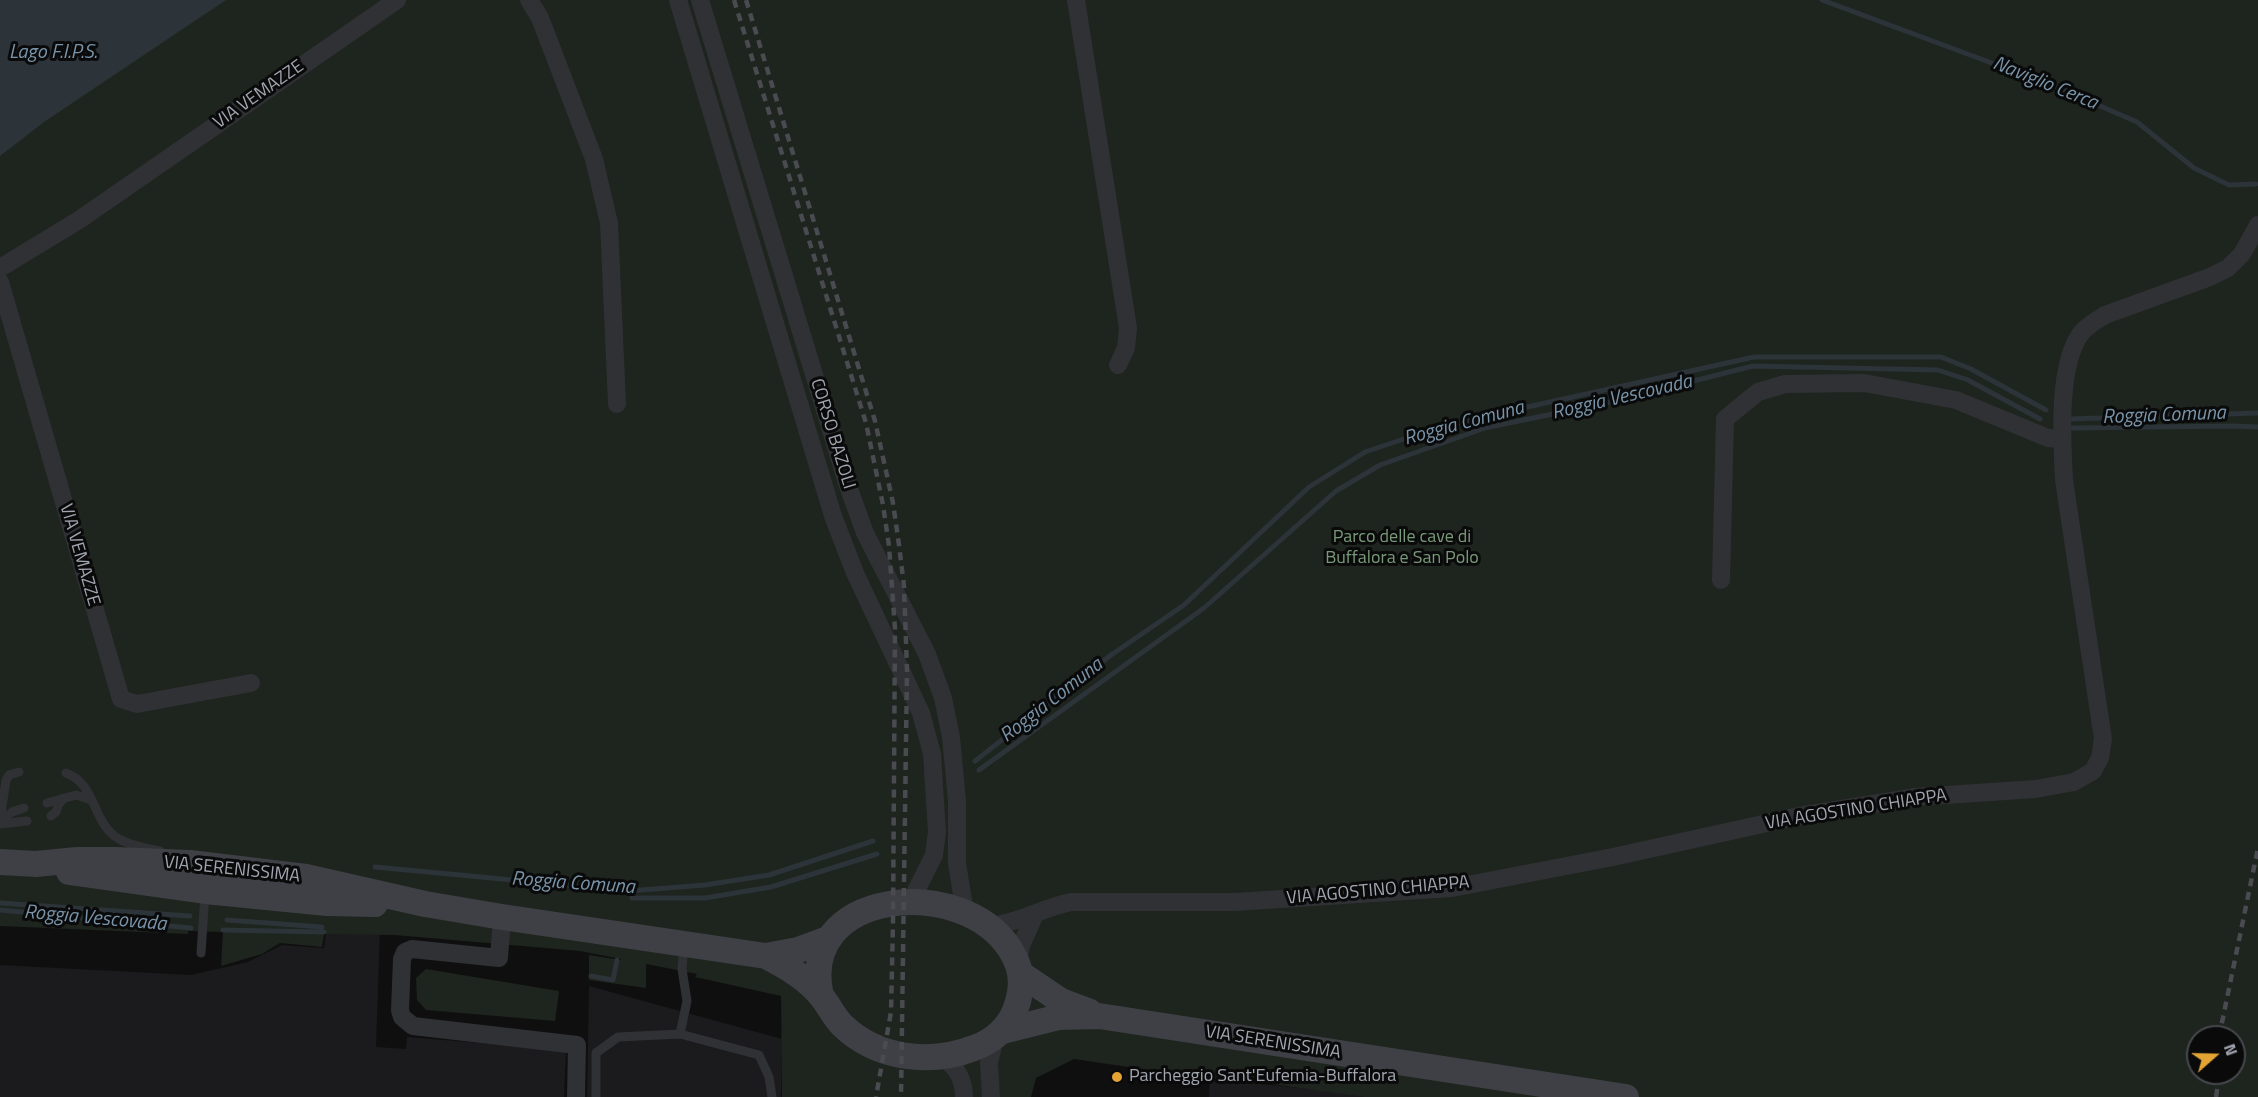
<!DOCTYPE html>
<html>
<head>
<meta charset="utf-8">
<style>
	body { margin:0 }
	#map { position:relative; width:2258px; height:1097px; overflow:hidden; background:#0f0f10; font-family:"Titillium Web",sans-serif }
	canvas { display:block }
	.north { position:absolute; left:2186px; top:1025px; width:60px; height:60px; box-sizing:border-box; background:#0a0a0b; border:2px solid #46484d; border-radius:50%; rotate:70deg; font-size:16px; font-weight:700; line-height:24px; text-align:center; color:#a1a6b0 }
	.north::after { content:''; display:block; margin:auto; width:21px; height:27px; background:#e3a434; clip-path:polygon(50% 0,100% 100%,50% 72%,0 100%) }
</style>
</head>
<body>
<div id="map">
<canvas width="2258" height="1097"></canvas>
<div class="north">N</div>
</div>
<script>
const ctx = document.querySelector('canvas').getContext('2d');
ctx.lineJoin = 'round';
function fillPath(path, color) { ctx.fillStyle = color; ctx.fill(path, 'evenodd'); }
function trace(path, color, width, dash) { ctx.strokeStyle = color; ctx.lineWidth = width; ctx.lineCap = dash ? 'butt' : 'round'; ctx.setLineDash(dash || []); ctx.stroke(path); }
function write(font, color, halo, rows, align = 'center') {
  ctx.font = font + ' "Titillium Web",sans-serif'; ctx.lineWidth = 6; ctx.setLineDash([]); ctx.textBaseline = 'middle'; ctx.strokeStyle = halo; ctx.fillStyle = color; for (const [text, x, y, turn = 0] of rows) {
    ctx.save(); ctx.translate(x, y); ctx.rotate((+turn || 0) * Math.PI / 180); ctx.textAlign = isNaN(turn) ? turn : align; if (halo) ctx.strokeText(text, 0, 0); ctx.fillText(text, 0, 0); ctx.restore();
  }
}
fillPath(new Path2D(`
	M327 925 380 928 376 1047 406 1049 407 1037 566 1050 564 1097H0V965L191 975 248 962 282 945 324 948Z
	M589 986 782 1039 781 1097H587Z
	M1210 1079 1321 1090 1366 1097H1209Z`), '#1b1b1d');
fillPath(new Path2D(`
	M0 0H2258V1097H1364L1257 1082 1210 1079 1074 1059 1036 1078 1031 1097H782L781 996 695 977 697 974 646 964V988L589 980V955L621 960V959L580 951 395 935 324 934 322 947 280 943 262 954 221 966 223 932 188 931V934L0 926ZM2198 1037H2234V1073H2198Z
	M426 969 559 991 555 1021 426 1010 417 1000 416 978Z`), '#1e241e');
fillPath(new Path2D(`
	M0 0H226L44 122 0 156Z`), '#2c3339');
trace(new Path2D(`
	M1822 0 2059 88 2137 122 2194 168 2229 185 2256 184
	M2069 419 2258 413
	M2072 428 2234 426 2258 427
	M975 761 1111 655 1184 605 1309 487 1365 452 1410 437 1491 415 1754 357H1941L1971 369 2046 410
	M979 770 1204 608 1336 491 1380 465 1485 428 1606 403 1753 366 1938 370 1968 380 2040 419
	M375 867 629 891 705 885 769 875 873 841
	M632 898H705L771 887 877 854
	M0 903 190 916
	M0 910 191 928
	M227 920 322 927
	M223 930 324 932
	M591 976 613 980 617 960`), '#2c3339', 5);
trace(new Path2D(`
	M66 773C97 784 92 824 119 839 131 846 146 848 160 851
	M47 803 76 795 92 800
	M51 816 56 812 58 805 64 798
	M0 820 6 780 9 775 19 772
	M0 821 12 812 24 808
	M0 824 27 821
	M684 945 682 969 687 1001 680 1034 759 1055 769 1077 772 1097
	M201 953 205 893
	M596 1097V1053L618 1037 680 1034`), '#303135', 9);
trace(new Path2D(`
	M529 0 540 18 594 159 609 223 617 404
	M678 0 833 516 855 573 921 713 932 754 937 832 934 855 911 901
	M700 0 848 486 865 533 927 654 943 698 951 737 957 801V863L965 913
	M1076 0 1128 328 1126 348 1118 365
	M0 268 79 220 397 0
	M0 282 121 699 137 704 251 683
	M1721 580 1725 419 1758 392 1785 384 1864 383 1956 400 2048 438 2062 439
	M502 917 499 958 412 949 405 952 402 959 400 1010 402 1017 413 1026 577 1045 576 1097
	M991 926C1021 922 1042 908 1071 902H1235L1452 888 1613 857 1799 816 1916 797 2036 789 2074 782 2093 771 2100 758 2103 739 2064 480C2062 441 2057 363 2082 332 2088 325 2097 320 2105 315L2210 277 2228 268 2242 254 2258 225
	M1018 964 1021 946 1035 914
	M942 1057C957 1067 964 1079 964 1097
	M991 1097 989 1063 995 1038`), '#303135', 18);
trace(new Path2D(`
	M0 862 36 864 77 860H115L190 863 306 877 425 904 502 917 766 956 798 950 828 939
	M69 872 205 891 327 903 375 904
	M766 956C786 966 807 978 821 996 829 1005 833 1016 842 1025 877 1059 930 1065 974 1048 999 1039 1016 1020 1020 992 1023 976 1019 963 1010 949 961 873 796 890 821 996
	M1021 974 1061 1001 1090 1012
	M1003 1031 1059 1017 1099 1016 1626 1097`), '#3e4045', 26);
trace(new Path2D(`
	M734 0 866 423 883 505 889 546 895 629 893 923 891 1012 876 1097
	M746 0 875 421 893 503 899 545 904 586 907 670 901 1097
	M2219 1037 2258 848
	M2216 1097 2220 1073`), '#494b50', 4.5, [8, 6]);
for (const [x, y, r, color] of [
	[1117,1077,6,"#e3a434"]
]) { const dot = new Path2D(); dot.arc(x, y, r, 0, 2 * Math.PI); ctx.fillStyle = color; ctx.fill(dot); trace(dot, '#0a0a0b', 2); }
write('18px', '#a1a6b0', '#0a0a0b', [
	["VIA VEMAZZE",259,95,-35],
	["CORSO BAZOLI",832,434,73],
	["VIA VEMAZZE",79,555,74],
	["VIA AGOSTINO CHIAPPA",1856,810,-9],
	["VIA SERENISSIMA",232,870,6],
	["VIA AGOSTINO CHIAPPA",1378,891,-5],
	["VIA SERENISSIMA",1273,1043,9]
]);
write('18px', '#799a7a', '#0a0a0b', [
	["Parco delle cave di",1402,538],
	["Buffalora e San Polo",1402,559]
]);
write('18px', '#a1a6b0', '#0a0a0b', [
	["Parcheggio Sant'Eufemia-Buffalora",1129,1077]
], 'left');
write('italic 20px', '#7994a9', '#0a0a0b', [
	["Lago F.I.P.S.",53,53],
	["Naviglio Cerca",2045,84,22],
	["Roggia Vescovada",1622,398,-13],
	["Roggia Comuna",2164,416,-2],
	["Roggia Comuna",1464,424,-15],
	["Roggia Comuna",1052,701,-38],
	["Roggia Comuna",573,884,4],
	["Roggia Vescovada",95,919,5]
]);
</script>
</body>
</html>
